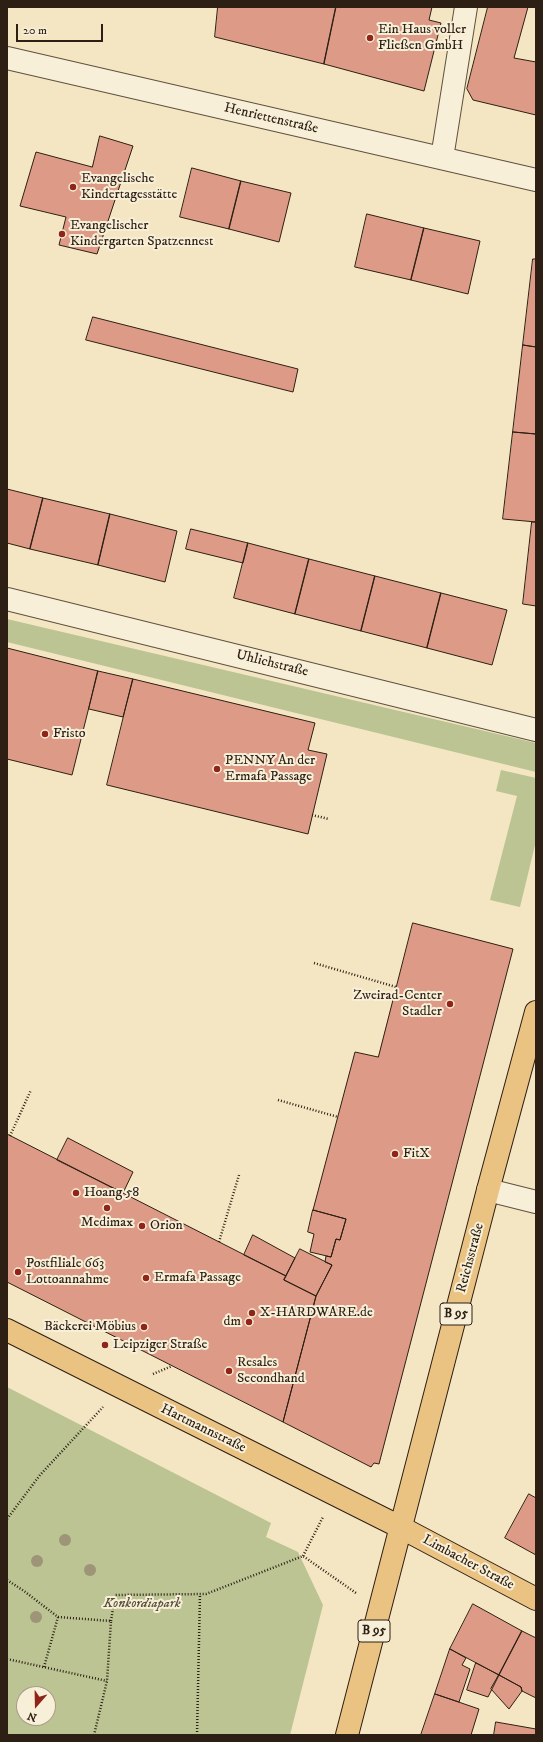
<!DOCTYPE html>
<html>
<head>
<meta charset="utf-8">
<style>
	body { margin:0 }
	#map { position:relative; width:543px; height:1742px; overflow:hidden; background:#f4e6c3; font-family:"IM FELL DW Pica",serif }
	canvas { display:block }
	.frame { position:absolute; inset:0; border:8px solid #2d1f13; pointer-events:none }
	.north { position:absolute; left:16px; top:1686px; width:40px; height:40px; box-sizing:border-box; background:#f8efd8; border:1px solid #a79c89; border-radius:50%; rotate:200deg; font-size:11px; font-weight:700; line-height:16px; text-align:center; color:#2d1f13 }
	.north::after { content:''; display:block; margin:auto; width:14px; height:18px; background:#8f2418; clip-path:polygon(50% 0,100% 100%,50% 72%,0 100%) }
	.scale { position:absolute; left:16px; top:24px; width:87px; height:18px; box-sizing:border-box; border:2px solid #2d1f13; border-top:0; padding-left:5px; font-size:12px; line-height:14px; white-space:nowrap; color:#2d1f13; -webkit-text-stroke:3px #f8efd8; paint-order:stroke }
</style>
</head>
<body>
<div id="map">
<canvas width="543" height="1742"></canvas>
<div class="frame"></div>
<div class="north">N</div>
<div class="scale">20 m</div>
</div>
<script>
const ctx = document.querySelector('canvas').getContext('2d');
ctx.lineJoin = 'round';
function fillPath(path, color) { ctx.fillStyle = color; ctx.fill(path, 'evenodd'); }
function trace(path, color, width, dash) { ctx.strokeStyle = color; ctx.lineWidth = width; ctx.lineCap = dash ? 'butt' : 'round'; ctx.setLineDash(dash || []); ctx.stroke(path); }
function write(font, color, halo, rows, align = 'center') {
  ctx.font = font + ' "IM FELL DW Pica",serif'; ctx.lineWidth = 4; ctx.setLineDash([]); ctx.textBaseline = 'middle'; ctx.strokeStyle = halo; ctx.fillStyle = color; for (const [text, x, y, turn = 0] of rows) {
    ctx.save(); ctx.translate(x, y); ctx.rotate((+turn || 0) * Math.PI / 180); ctx.textAlign = isNaN(turn) ? turn : align; if (halo) ctx.strokeText(text, 0, 0); ctx.fillText(text, 0, 0); ctx.restore();
  }
}
fillPath(new Path2D(`
	M7 619 536 743V772L7 642Z
	M501 770 536 778V841L520 907 490 900 517 796 496 791Z
	M7 1387 271 1523 266 1537 298 1552 323 1605 290 1735H7ZM24 1694H48V1718H24Z`), '#bcc493');
const building = new Path2D(`
	M218 7H336L324 64 215 37Z
	M336 7H432L429 20 441 23 424 91 324 64Z
	M488 7H528L514 58 536 62V115L473 100 467 89Z
	M100 136 133 146 97 254 59 245 66 217 20 206 36 152 92 167Z
	M192 168 241 181 229 229 180 217Z
	M241 181 291 193 279 242 229 229Z
	M367 214 424 228 411 280 355 267Z
	M424 228 480 241 468 294 411 280Z
	M533 259H536V347L523 345Z
	M93 317 298 369 293 392 86 340Z
	M523 345 536 347V434L513 432Z
	M513 432 536 434V522L503 519Z
	M7 489 43 498 30 549 7 543Z
	M43 498 110 514 98 565 30 549Z
	M110 514 177 531 165 582 98 565Z
	M532 522H536V606L523 604Z
	M191 529 248 543 243 563 186 549Z
	M248 543 309 559 295 614 234 598Z
	M309 559 375 576 361 631 295 614Z
	M375 576 441 593 427 648 361 631Z
	M441 593 507 610 492 665 427 648Z
	M7 648 98 671 72 775 7 759Z
	M98 671 133 679 123 717 89 709Z
	M133 679 315 723 308 750 327 754 308 834 107 785Z
	M413 923 513 949 379 1464 374 1463 371 1467 283 1422 316 1296 332 1265 325 1262 326 1256 331 1257 336 1239 340 1240 346 1219 313 1210 355 1052 378 1057Z
	M7 1134 286 1276 284 1280 316 1296 283 1422 7 1282Z
	M68 1138 133 1172 123 1193 57 1160Z
	M313 1210 346 1219 340 1240 336 1239 331 1257 310 1252 314 1234 308 1232Z
	M253 1235 295 1258 286 1276 244 1255Z
	M300 1249 332 1265 316 1296 284 1280Z
	M529 1494 536 1498V1555L505 1538Z
	M473 1604 522 1631 499 1675 450 1649Z
	M522 1631 536 1638V1698L522 1691 521 1687 499 1675Z
	M450 1649 466 1658 462 1665 470 1669 459 1702 435 1694Z
	M476 1663 499 1675 488 1697 467 1690Z
	M499 1675 521 1687 522 1691 509 1709 491 1689Z
	M435 1694 479 1709 471 1735H421Z
	M496 1722 536 1729V1735H494Z`);
fillPath(building, '#dd9a87');
trace(building, '#2d1f13', 1);
const minor = new Path2D(`
	M7 58 536 180
	M442 158 466 7
	M7 599 536 730
	M488 1190 536 1202`);
const major = new Path2D(`
	M7 1330 400 1527 536 1599
	M347 1735 488 1190 536 1012`);
trace(minor, '#5f513f', 24);
trace(major, '#2d1f13', 24);
trace(new Path2D(`
	M312 815 329 819
	M314 963 396 987
	M278 1100 338 1117
	M10 1136 31 1090
	M219 1242 239 1175
	M153 1374 172 1366
	M7 1519 40 1475 103 1407
	M303 1556 323 1517
	M7 1580 24 1591 58 1617 111 1621 107 1681 94 1735
	M111 1621 115 1595 206 1594 303 1556 356 1593
	M7 1659 107 1681
	M44 1667 58 1617
	M197 1735 200 1594`), '#2d1f13', 2.5, [1, 2]);
trace(minor, '#f8efd8', 22);
trace(major, '#eac382', 22);
ctx.fillStyle = '#9e9477';
for (const [x, y] of [
	[65,1540],
	[37,1561],
	[90,1570],
	[36,1617]
]) { ctx.beginPath(); ctx.arc(x, y, 6, 0, 2 * Math.PI); ctx.fill(); }
for (const [x, y, r, color] of [
	[370,38,4,"#8f2418"],
	[73,187,4,"#8f2418"],
	[62,234,4,"#8f2418"],
	[45,734,4,"#8f2418"],
	[217,769,4,"#8f2418"],
	[450,1004,4,"#8f2418"],
	[395,1154,4,"#8f2418"],
	[76,1193,4,"#8f2418"],
	[107,1208,4,"#8f2418"],
	[142,1226,4,"#8f2418"],
	[18,1272,4,"#8f2418"],
	[146,1278,4,"#8f2418"],
	[252,1313,4,"#8f2418"],
	[249,1322,4,"#8f2418"],
	[144,1327,4,"#8f2418"],
	[105,1345,4,"#8f2418"],
	[229,1371,4,"#8f2418"]
]) { const dot = new Path2D(); dot.arc(x, y, r, 0, 2 * Math.PI); ctx.fillStyle = color; ctx.fill(dot); trace(dot, '#f8efd8', 1.5); }
for (const [x, y, w] of [
	[456,1314,32],
	[374,1631,32]
]) { const box = new Path2D(); box.roundRect(x - w / 2, y - 11, w, 22, 3); ctx.fillStyle = '#f8efd8'; ctx.fill(box); trace(box, '#2d1f13', 1); }
write('bold 13px', '#2d1f13', null, [
	["B 95",456,1314],
	["B 95",374,1631]
]);
write('14px', '#2d1f13', '#f8efd8', [
	["Ein Haus voller",378,30],
	["Fließen GmbH",378,46],
	["Evangelische",81,179],
	["Kindertagesstätte",81,195],
	["Evangelischer",70,226],
	["Kindergarten Spatzennest",70,242],
	["Fristo",53,734],
	["PENNY An der",225,761],
	["Ermafa Passage",225,777],
	["Zweirad-Center",442,996,"right"],
	["Stadler",442,1012,"right"],
	["FitX",403,1154],
	["Hoang 58",84,1193],
	["Medimax",107,1223,"center"],
	["Orion",150,1226],
	["Postfiliale 663",26,1264],
	["Lottoannahme",26,1280],
	["Ermafa Passage",154,1278],
	["X-HARDWARE.de",260,1313],
	["dm",241,1322,"right"],
	["Bäckerei Möbius",136,1327,"right"],
	["Leipziger Straße",113,1345],
	["Resales",237,1363],
	["Secondhand",237,1379]
], 'left');
write('14px', '#2d1f13', '#f8efd8', [
	["Henriettenstraße",271,119,13],
	["Uhlichstraße",272,664,14],
	["Reichsstraße",471,1258,-75],
	["Hartmannstraße",203,1429,26],
	["Limbacher Straße",468,1563,28]
]);
write('italic 14px', '#585139', '#f8efd8', [
	["Konkordiapark",142,1604]
]);
</script>
</body>
</html>
